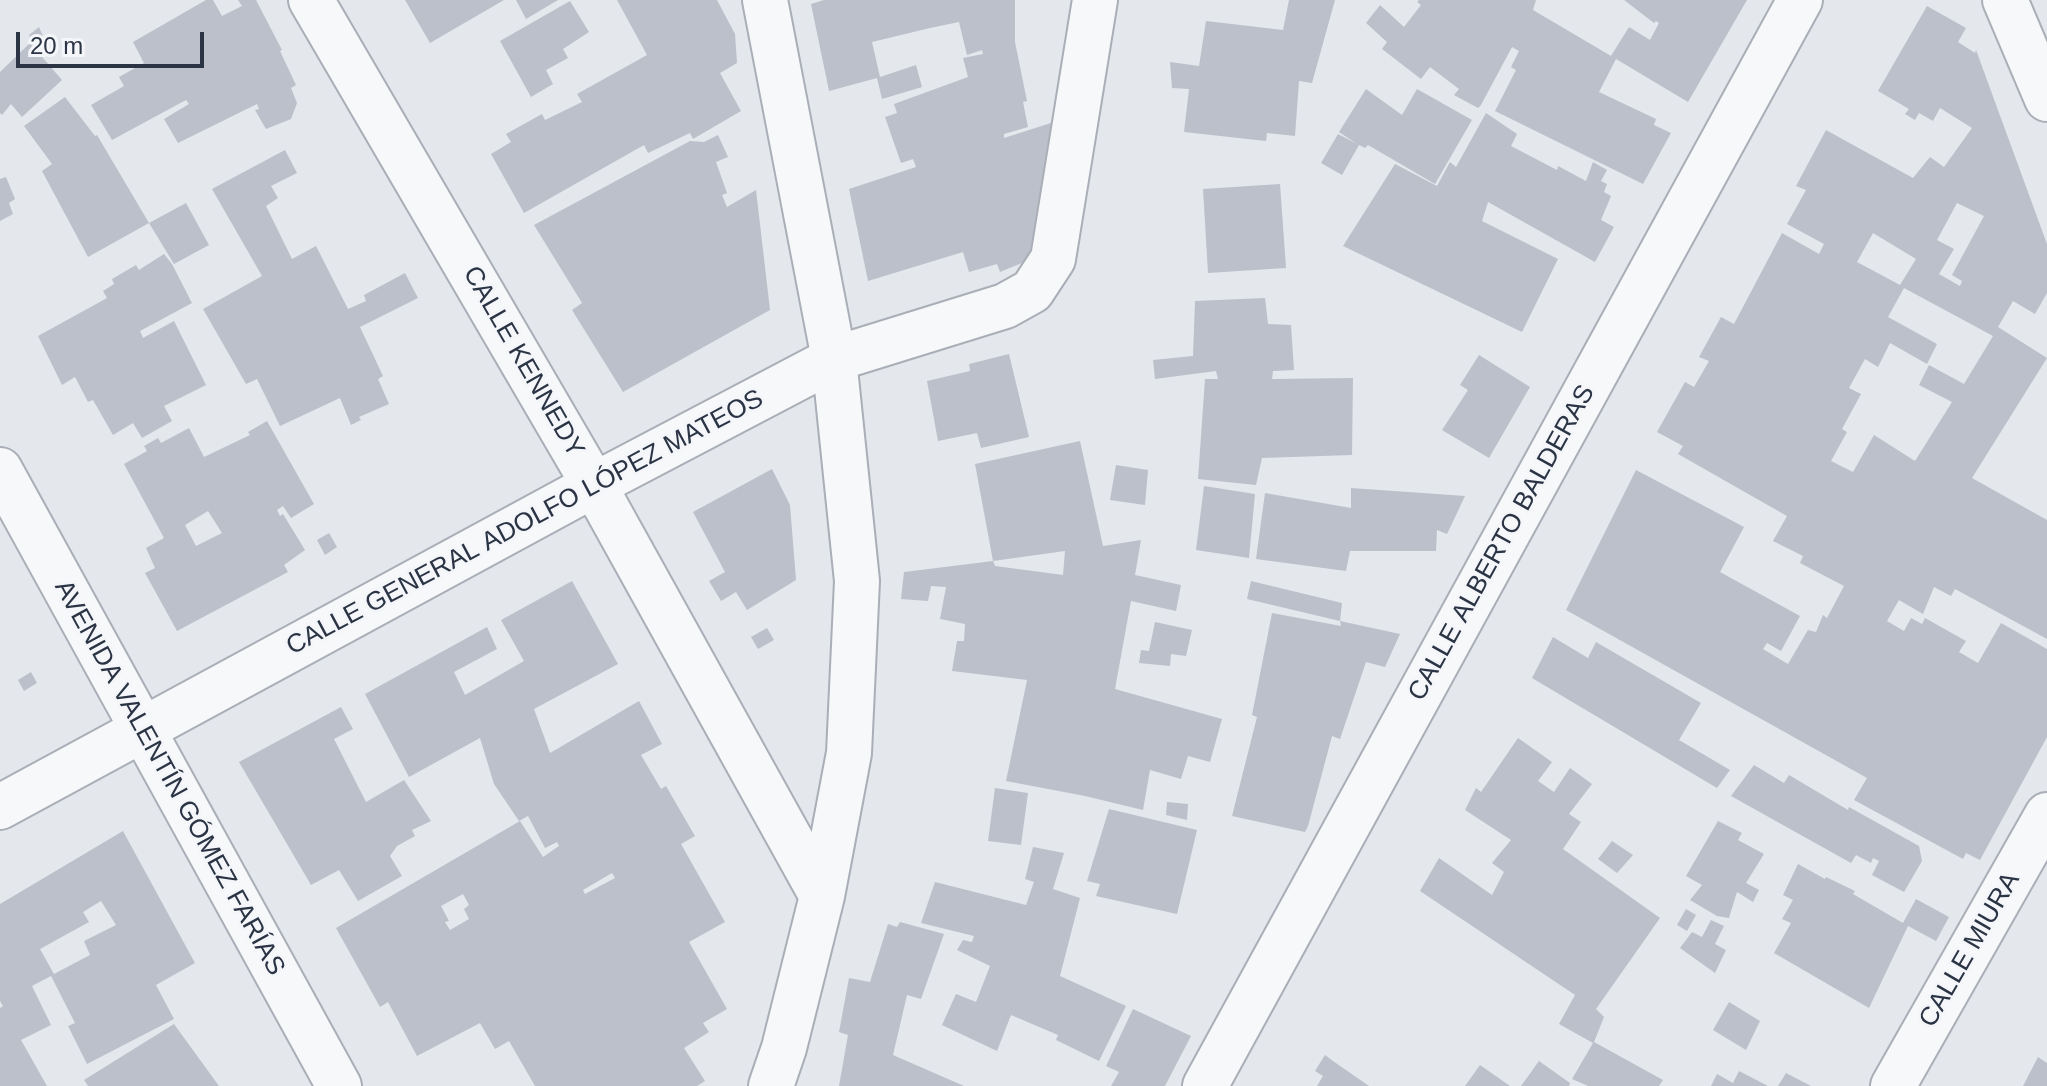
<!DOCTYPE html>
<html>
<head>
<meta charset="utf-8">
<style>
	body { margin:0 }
	#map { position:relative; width:2047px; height:1086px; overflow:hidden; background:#e4e7ec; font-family:Arial,sans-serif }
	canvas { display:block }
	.scale { position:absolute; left:16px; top:32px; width:188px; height:36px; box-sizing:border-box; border:4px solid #2b3445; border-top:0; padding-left:10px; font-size:24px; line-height:28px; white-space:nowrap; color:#2b3445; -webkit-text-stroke:6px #f4f6f9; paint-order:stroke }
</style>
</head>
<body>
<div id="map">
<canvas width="2047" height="1086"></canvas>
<div class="scale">20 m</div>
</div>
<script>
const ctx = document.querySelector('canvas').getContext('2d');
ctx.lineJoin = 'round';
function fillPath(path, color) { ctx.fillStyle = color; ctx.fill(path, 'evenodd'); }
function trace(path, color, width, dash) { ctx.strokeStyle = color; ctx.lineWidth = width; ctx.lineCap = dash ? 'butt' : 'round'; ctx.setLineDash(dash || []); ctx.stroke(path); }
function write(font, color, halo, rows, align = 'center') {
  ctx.font = font + ' Arial,sans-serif'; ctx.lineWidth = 6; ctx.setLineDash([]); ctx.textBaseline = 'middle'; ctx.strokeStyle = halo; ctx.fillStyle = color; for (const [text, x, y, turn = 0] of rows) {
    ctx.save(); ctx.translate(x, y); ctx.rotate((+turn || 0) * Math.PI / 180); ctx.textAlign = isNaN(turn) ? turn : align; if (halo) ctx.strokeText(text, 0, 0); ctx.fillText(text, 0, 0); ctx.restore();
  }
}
fillPath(new Path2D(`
	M206 0H213L222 16 242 6 238 0H256L282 50 280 51 296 85 291 88 297 103 291 119 266 129 255 110 259 109 257 104 178 143 164 119 189 104 186 100 112 140 91 105 124 86 119 77 144 63 133 42Z
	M405 0H504L430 43Z
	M516 0H558L526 19Z
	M617 0H717L735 34 737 63 720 73 741 111 693 139 690 133 648 153 644 145 524 213 491 154 511 142 506 134 542 114 545 120 582 102 577 94 647 55Z
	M824 0H1015V42L1027 101 1023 102 1028 127 1004 134V138L1051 123 1034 258 1000 272 997 264 969 272 963 252 868 281 849 189 916 167 913 159 901 163 885 117 897 113 894 104 968 77 963 58 983 54 982 50 967 55 959 22 930 28 872 42 880 77 916 65 922 87 882 99 877 78 829 91 811 4Z
	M1289 0H1335L1312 83 1299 81 1295 136 1267 133 1266 141 1184 132 1189 89 1172 88 1170 62 1199 66 1206 21 1283 30Z
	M1419 0H1536L1533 10 1611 56 1629 27 1650 40 1659 23 1656 21 1654 23 1624 0H1747L1688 102 1616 59 1599 92 1656 119 1654 125 1671 133 1643 184 1495 111 1516 70 1511 67 1519 51 1512 47 1481 105 1478 108 1454 95 1459 89 1430 67 1421 79 1382 49 1387 42 1366 23 1380 5 1404 27 1421 5 1417 2Z
	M570 1 589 32 563 49 568 58 546 70 553 84 531 97 500 41Z
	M1927 6 1966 28 1958 42 1975 53 1976 50 2047 244V293L2035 314 2013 301 1998 327 2047 358 1972 478 2047 520V639L1955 589 1951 596 1934 587 1923 614 1899 600 1887 621 1904 631 1911 618 1922 624 1925 618 1966 641 1959 652 1978 663 2001 623 2047 649V737L1980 860 1966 853 1963 859 1854 800 1867 778 1566 610 1636 470 1744 527 1720 572 1800 616 1781 651 1767 643 1763 649 1788 664 1808 630 1816 632 1823 615 1827 618 1844 586 1800 563 1803 556 1773 541 1787 516 1678 454 1683 446 1657 432 1685 382 1694 387 1709 361 1699 357 1721 317 1734 324 1782 233 1819 254 1824 244 1787 224 1806 190 1796 186 1826 130 1913 178 1930 157 1944 167 1972 128 1940 108 1933 121 1919 113 1915 120 1905 114 1909 109 1878 91ZM1957 203 1984 216 1952 275 1962 281 1960 286 1939 274 1954 249 1937 240ZM1873 233 1916 259 1900 285 1857 262ZM1904 288 1993 336 1964 384 1929 365 1919 385 1952 402 1915 461 1874 435 1853 472 1831 461 1847 432 1842 429 1861 394 1849 388 1865 359 1878 367 1890 343 1927 364 1937 344 1888 317Z
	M39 27 47 46 37 51 62 80 22 117 11 104 2 115 0 113V72L30 43 35 49 29 35Z
	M1366 89 1402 115 1417 89 1472 120 1435 184 1368 145 1365 148 1357 144 1339 132Z
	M65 97 95 136 97 135 149 223 88 257 42 171 52 164 24 126Z
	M1486 113 1517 134 1511 146 1557 170 1558 166 1586 181 1593 162 1607 170 1601 181 1607 184 1604 192 1611 196 1601 220 1614 227 1595 262 1488 202 1482 221 1558 259 1522 332 1343 246 1395 164 1437 186 1450 162 1456 167Z
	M1338 134 1359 145 1342 175 1321 163Z
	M718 135 728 157 716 162 727 193 722 195 727 207 756 190 770 310 623 392 572 310 582 303 534 225 690 141 704 142Z
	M285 150 297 173 271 186 278 198 266 206 292 259 316 246 348 309 366 301 364 295 405 273 418 298 360 327 383 376 378 379 389 404 359 417 361 420 351 425 340 398 280 426 257 379 246 384 203 309 262 276 212 189Z
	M6 177 15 199 9 203 13 214 0 221V179Z
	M1280 184 1286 268 1208 273 1203 189Z
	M186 203 209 245 174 264 149 223Z
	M164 254 172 264 192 303 140 331 143 338 174 321 206 385 164 406 172 421 142 438 133 423 113 435 93 400 88 402 75 377 62 385 38 336 107 298 103 291 114 284 112 279 136 265 139 270Z
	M1265 298 1268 324 1291 325 1294 370 1273 371 1272 379 1353 378 1352 455 1262 458 1256 485 1198 479 1205 379H1218L1216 371 1155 379 1153 360 1193 356 1195 301Z
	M1009 354 1029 437 981 448 977 433 938 441 927 381 970 371 969 364Z
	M1479 355 1530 387 1489 458 1442 430 1468 390 1460 385Z
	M267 421 314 504 291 518 283 506 277 510 280 516 283 514 305 550 284 565 288 572 177 631 145 573 155 568 146 548 164 538 124 464 147 451 144 446 158 438 161 443 189 428 204 457 250 435 248 432ZM208 511 222 533 196 546 185 525Z
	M1080 441 1103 546 1141 540 1135 575 1181 585 1176 611 1131 601 1115 689 1222 719 1210 762 1188 756 1181 779 1150 770 1143 810 1085 796 1006 781 1027 680 952 671 957 641H964L965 624 940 619 946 587 931 586 928 601 901 599 904 572 993 561 995 566 1063 575 1065 551 993 561 975 464Z
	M1116 465 1148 470 1145 505 1110 500Z
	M772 469 790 505 796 580 747 610 736 592 721 601 709 581 725 572 693 512Z
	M1204 486 1255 494 1249 558 1196 550Z
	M1351 488 1465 496 1447 534 1437 530 1436 551H1350L1346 571 1256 559 1265 493 1351 508Z
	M329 533 337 547 325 555 317 540Z
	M572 581 618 664 534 709 550 753 639 701 662 744 641 755 661 789 666 786 695 836 681 844 725 922 689 942 727 1009 703 1023 709 1032 684 1048 705 1081 697 1086H535L509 1041 495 1049 480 1023 417 1056 388 1002 380 1007 336 928 520 821 543 857 559 846 557 842 545 848 528 816 519 821 494 784 480 738 409 777 365 694 487 627 497 649 454 672 465 695 524 661 501 620ZM612 873 615 878 585 894 583 890ZM463 894 469 905 464 909 469 919 450 930 445 922 449 921 441 906Z
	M1251 581 1342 603 1340 621 1247 599Z
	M1272 613 1341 626 1340 621 1400 634 1385 667 1366 662 1340 739 1332 736 1308 826 1305 832 1232 816 1257 717 1252 715Z
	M1155 622 1192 630 1186 656 1171 654 1170 666 1139 663 1141 650 1149 651Z
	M767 628 774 640 758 649 751 637Z
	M1553 637 1588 658 1596 642 1701 703 1679 740 1730 770 1717 788 1532 678Z
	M31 672 37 683 24 691 18 680Z
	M341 707 353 729 334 739 366 802 404 780 431 821 412 830 415 836 397 846 390 856 402 876 358 901 339 870 311 885 239 762Z
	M1518 738 1552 762 1538 781 1554 792 1570 768 1592 784 1569 814 1581 822 1563 849 1660 918 1596 1009 1604 1017 1594 1042 1663 1080 1659 1086H1588L1572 1079 1593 1043 1559 1024 1575 995 1420 891 1439 858 1492 895 1504 872 1492 863 1511 840 1465 810 1476 788 1481 792Z
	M1754 765 1784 783 1789 775 1848 810 1849 807 1919 846 1922 861 1904 892 1872 875 1879 861 1873 858 1871 863 1856 855 1851 863 1731 796Z
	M995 788 1028 793 1021 845 988 841Z
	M1167 802 1188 804 1187 820 1166 815Z
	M1109 809 1197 830 1177 914 1096 896 1100 884 1087 881Z
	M1718 821 1742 833 1738 840 1764 854 1746 883 1759 890 1753 902 1737 892 1729 918 1717 916 1690 900 1702 885 1686 876Z
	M123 831 195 963 156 985 174 1019 87 1064 68 1026 75 1023 51 976 32 986 51 1025 21 1040 47 1086H0V1008L3 1006 0 1001V904ZM101 901 116 925 84 941 90 955 54 974 40 949 89 922 83 912Z
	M1612 841 1633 855 1617 873 1598 859Z
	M1033 847 1064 853 1053 889 1080 898 1060 976 1126 1006 1099 1061 1056 1040 1058 1035 1011 1015 997 1051 942 1025 956 994 976 1002 990 966 957 950 963 940 972 942 974 936 921 923 935 882 1026 905 1034 882 1025 879Z
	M1798 864 1825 879 1826 877 1855 891 1853 894 1903 923 1916 899 1949 917 1936 941 1908 926 1869 1008 1774 953 1791 923 1782 919 1793 900 1783 895Z
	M1686 909 1696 915 1687 931 1677 925Z
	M1711 920 1724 926 1715 944 1726 950 1715 973 1680 948 1692 932 1702 937Z
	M900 922 944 934 921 999 907 995 893 1055 964 1086H839L848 1035 839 1032 849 978 870 982 888 924 897 927Z
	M1729 1002 1760 1021 1746 1050 1713 1030Z
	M1133 1009 1191 1036 1165 1086H1111L1119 1072 1106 1066Z
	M174 1024 219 1086H88L84 1080Z
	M1325 1055 1333 1061 1369 1086H1317L1323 1076 1315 1071Z
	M2038 1057 2047 1063V1086H2023Z
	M1539 1061 1570 1083 1569 1086H1521Z
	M1480 1065 1510 1086H1465Z
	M1739 1071 1768 1086H1711L1717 1074 1733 1083Z
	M1786 1073 1811 1086H1778Z`), '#bbc0ca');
const minor = new Path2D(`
	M311 0 594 485 822 896
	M765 0 834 359 857 581 849 753 822 896 784 1048 771 1086
	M2005 0 2047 99
	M0 470 339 1086
	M0 807 594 485 834 359 1005 306 1032 291 1053 259 1095 0
	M1205 1086 1800 0
	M1893 1086 2047 815`);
trace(minor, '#a9aeb7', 48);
trace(minor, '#f7f8fa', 44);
write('26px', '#2b3445', '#f4f6f9', [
	["CALLE KENNEDY",523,362,60],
	["CALLE GENERAL ADOLFO LÓPEZ MATEOS",525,523,-28],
	["CALLE ALBERTO BALDERAS",1502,543,-61],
	["AVENIDA VALENTÍN GÓMEZ FARÍAS",169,778,61],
	["CALLE MIURA",1970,950,-60]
]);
</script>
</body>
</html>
